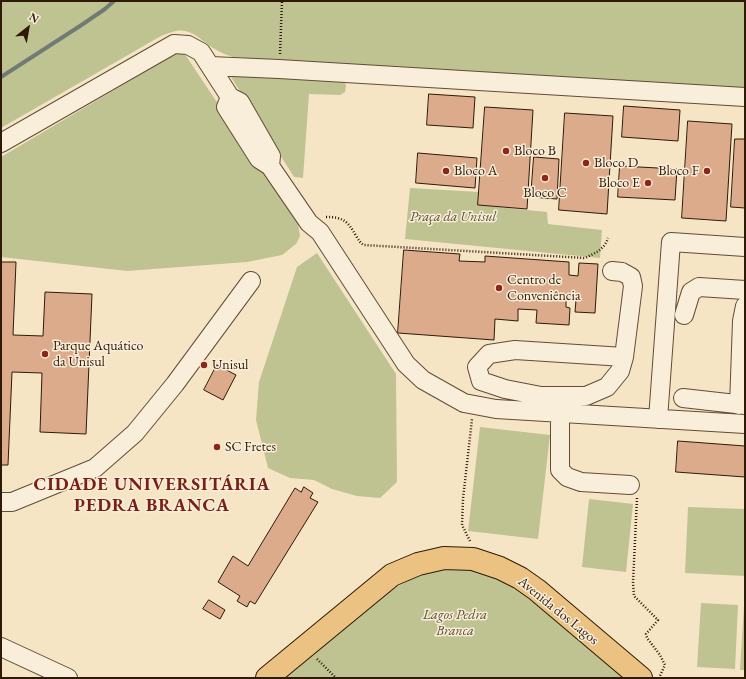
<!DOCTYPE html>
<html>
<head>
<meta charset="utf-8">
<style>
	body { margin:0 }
	#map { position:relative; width:746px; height:679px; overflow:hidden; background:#f6e5c5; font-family:"EB Garamond",serif }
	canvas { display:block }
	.frame { position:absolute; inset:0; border:2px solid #2f1907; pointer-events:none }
	.north { position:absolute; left:8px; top:8px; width:40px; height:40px; -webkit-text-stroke:3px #f9eed9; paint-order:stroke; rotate:31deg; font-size:11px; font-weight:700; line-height:16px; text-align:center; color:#2f1907 }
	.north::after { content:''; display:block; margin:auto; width:14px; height:18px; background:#2f1907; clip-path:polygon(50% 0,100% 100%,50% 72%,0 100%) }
</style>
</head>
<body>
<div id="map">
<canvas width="746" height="679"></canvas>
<div class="frame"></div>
<div class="north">N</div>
</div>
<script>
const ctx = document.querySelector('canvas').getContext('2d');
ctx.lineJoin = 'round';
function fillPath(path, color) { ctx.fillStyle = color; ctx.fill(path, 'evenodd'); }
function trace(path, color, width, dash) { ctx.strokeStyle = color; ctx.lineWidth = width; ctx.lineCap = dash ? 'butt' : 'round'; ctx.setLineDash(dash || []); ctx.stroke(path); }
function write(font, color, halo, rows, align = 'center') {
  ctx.font = font + ' "EB Garamond",serif'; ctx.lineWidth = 3; ctx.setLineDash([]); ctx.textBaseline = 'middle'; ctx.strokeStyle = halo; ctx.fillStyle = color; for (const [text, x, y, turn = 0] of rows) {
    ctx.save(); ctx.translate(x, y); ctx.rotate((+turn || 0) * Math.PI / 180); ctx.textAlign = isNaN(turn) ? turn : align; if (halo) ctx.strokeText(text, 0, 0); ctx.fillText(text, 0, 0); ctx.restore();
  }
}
fillPath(new Path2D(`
	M1 1H745V92L233 57C226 55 219 52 213 48 202 41 191 28 176 31 171 32 166 34 161 36L1 128Z
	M182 50 298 223 300 236 296 244 282 255 247 262 127 271 1 257V157Z
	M229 74 342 78 346 85 345 92 340 95 309 94 303 178 294 177Z
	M410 188 479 192 478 205 547 212 548 224 602 230 600 258 405 239Z
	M317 253 396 374 397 482 380 498 357 496 332 489 314 480 290 478 268 468 256 420 259 382 297 267Z
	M480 427 550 435 538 539 468 531Z
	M589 499 633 504 626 572 582 567Z
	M688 507 745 509V576L685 573Z
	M458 567 474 569 513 583 627 678H282L394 588 419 575 437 569Z
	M701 603 738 605 735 669 697 667Z
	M744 606H745V670H740Z`), '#bfc392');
trace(new Path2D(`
	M1 77 80 26 105 9 114 1`), '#727b73', 4);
const building = new Path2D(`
	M429 94 475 97 473 128 427 125Z
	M624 106 680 110 678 141 622 137Z
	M485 107 533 110 527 209 478 205Z
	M565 113 613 116 607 214 559 210Z
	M688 121 732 124 726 221 682 218Z
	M735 139H745V208L731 207Z
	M418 153 477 158 475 188 416 183Z
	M534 157 559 159 557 199 531 197Z
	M620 166 677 169 675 200 618 197Z
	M404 250 460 254 459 261 485 262V256L569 262V275L578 276 579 263 598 264 595 313 575 312 576 300H566V307L570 308 569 325 536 323 537 310 518 309V321L495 319 494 340 398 333Z
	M1 262H16L13 335 43 336 45 292 92 294 86 434 40 432 42 373 12 372 8 465H1Z
	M217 365 236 375 223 400 204 390Z
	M678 441 745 446V477L676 472Z
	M304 487 313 493 310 498 318 502 255 604 250 601 247 607 237 601 240 596 218 582 233 556 248 566 295 488 301 492Z
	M209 600 225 610 220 619 203 609Z`);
fillPath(building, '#dcab8b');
trace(building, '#2f1907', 1);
const minor = new Path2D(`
	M210 66 279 69 745 97
	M230 97 226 107 259 159 270 166 309 223 320 232 406 364 423 380 464 403 496 409 745 424
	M1 143 174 44 188 45 201 52 230 97 240 102 271 156 270 166
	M612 271 622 272 631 277 633 286 624 357 620 371 607 387 586 396H541L505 389 481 381 477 367 489 354 515 350 624 357
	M684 315 691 292 699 287 745 290
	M683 398 745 405
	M739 405 742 321 745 306
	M658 419 671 242 745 247
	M560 423V470L567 477 581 482 630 485
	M1 502H12L95 468 135 433 175 384 251 281
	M1 647 68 678`);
const major = new Path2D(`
	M267 678 392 575 418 564 444 558 473 559 500 568 520 578 537 590 641 678`);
trace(minor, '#614c36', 20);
trace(major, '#2f1907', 24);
trace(new Path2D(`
	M280 54 282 1
	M326 217C343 217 348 221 356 236 359 240 360 243 364 245L585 258C595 253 604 250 608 238
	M637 498 633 583 634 596 658 620 646 634 647 638 660 655 665 665 659 678
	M470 541 462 525 463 499 472 419
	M317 659 336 678`), '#2f1907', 2.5, [1, 2]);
trace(minor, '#f9eed9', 18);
trace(major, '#ebc282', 22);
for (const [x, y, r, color] of [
	[506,151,4,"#8f2418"],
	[586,163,4,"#8f2418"],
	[446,171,4,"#8f2418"],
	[707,171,4,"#8f2418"],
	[545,178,4,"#8f2418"],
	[648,183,4,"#8f2418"],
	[499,288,4,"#8f2418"],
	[45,354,4,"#8f2418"],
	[204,365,4,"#8f2418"],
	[217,447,4,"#8f2418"]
]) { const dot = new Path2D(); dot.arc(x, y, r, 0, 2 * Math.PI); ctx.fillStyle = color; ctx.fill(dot); trace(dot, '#f9eed9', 1.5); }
write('14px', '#2f1907', '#f9eed9', [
	["Bloco B",514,151],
	["Bloco D",594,163],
	["Bloco A",454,171],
	["Bloco F",699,171,"right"],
	["Bloco E",640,183,"right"],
	["Bloco C",545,193,"center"],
	["Centro de",507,280],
	["Conveniência",507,296],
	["Parque Aquático",53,346],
	["da Unisul",53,362],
	["Unisul",212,365],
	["SC Fretes",225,447]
], 'left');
write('italic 14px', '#5a4c31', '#f9eed9', [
	["Praça da Unisul",453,217],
	["Lagos Pedra",455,615],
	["Branca",455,631]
]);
write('14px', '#2f1907', '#f9eed9', [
	["Avenida dos Lagos",558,611,39]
]);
ctx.letterSpacing = '1px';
write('bold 18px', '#7a1f14', '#f9eed9', [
	["CIDADE UNIVERSITÁRIA",152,485],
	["PEDRA BRANCA",152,506]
]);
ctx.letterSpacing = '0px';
</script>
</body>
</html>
